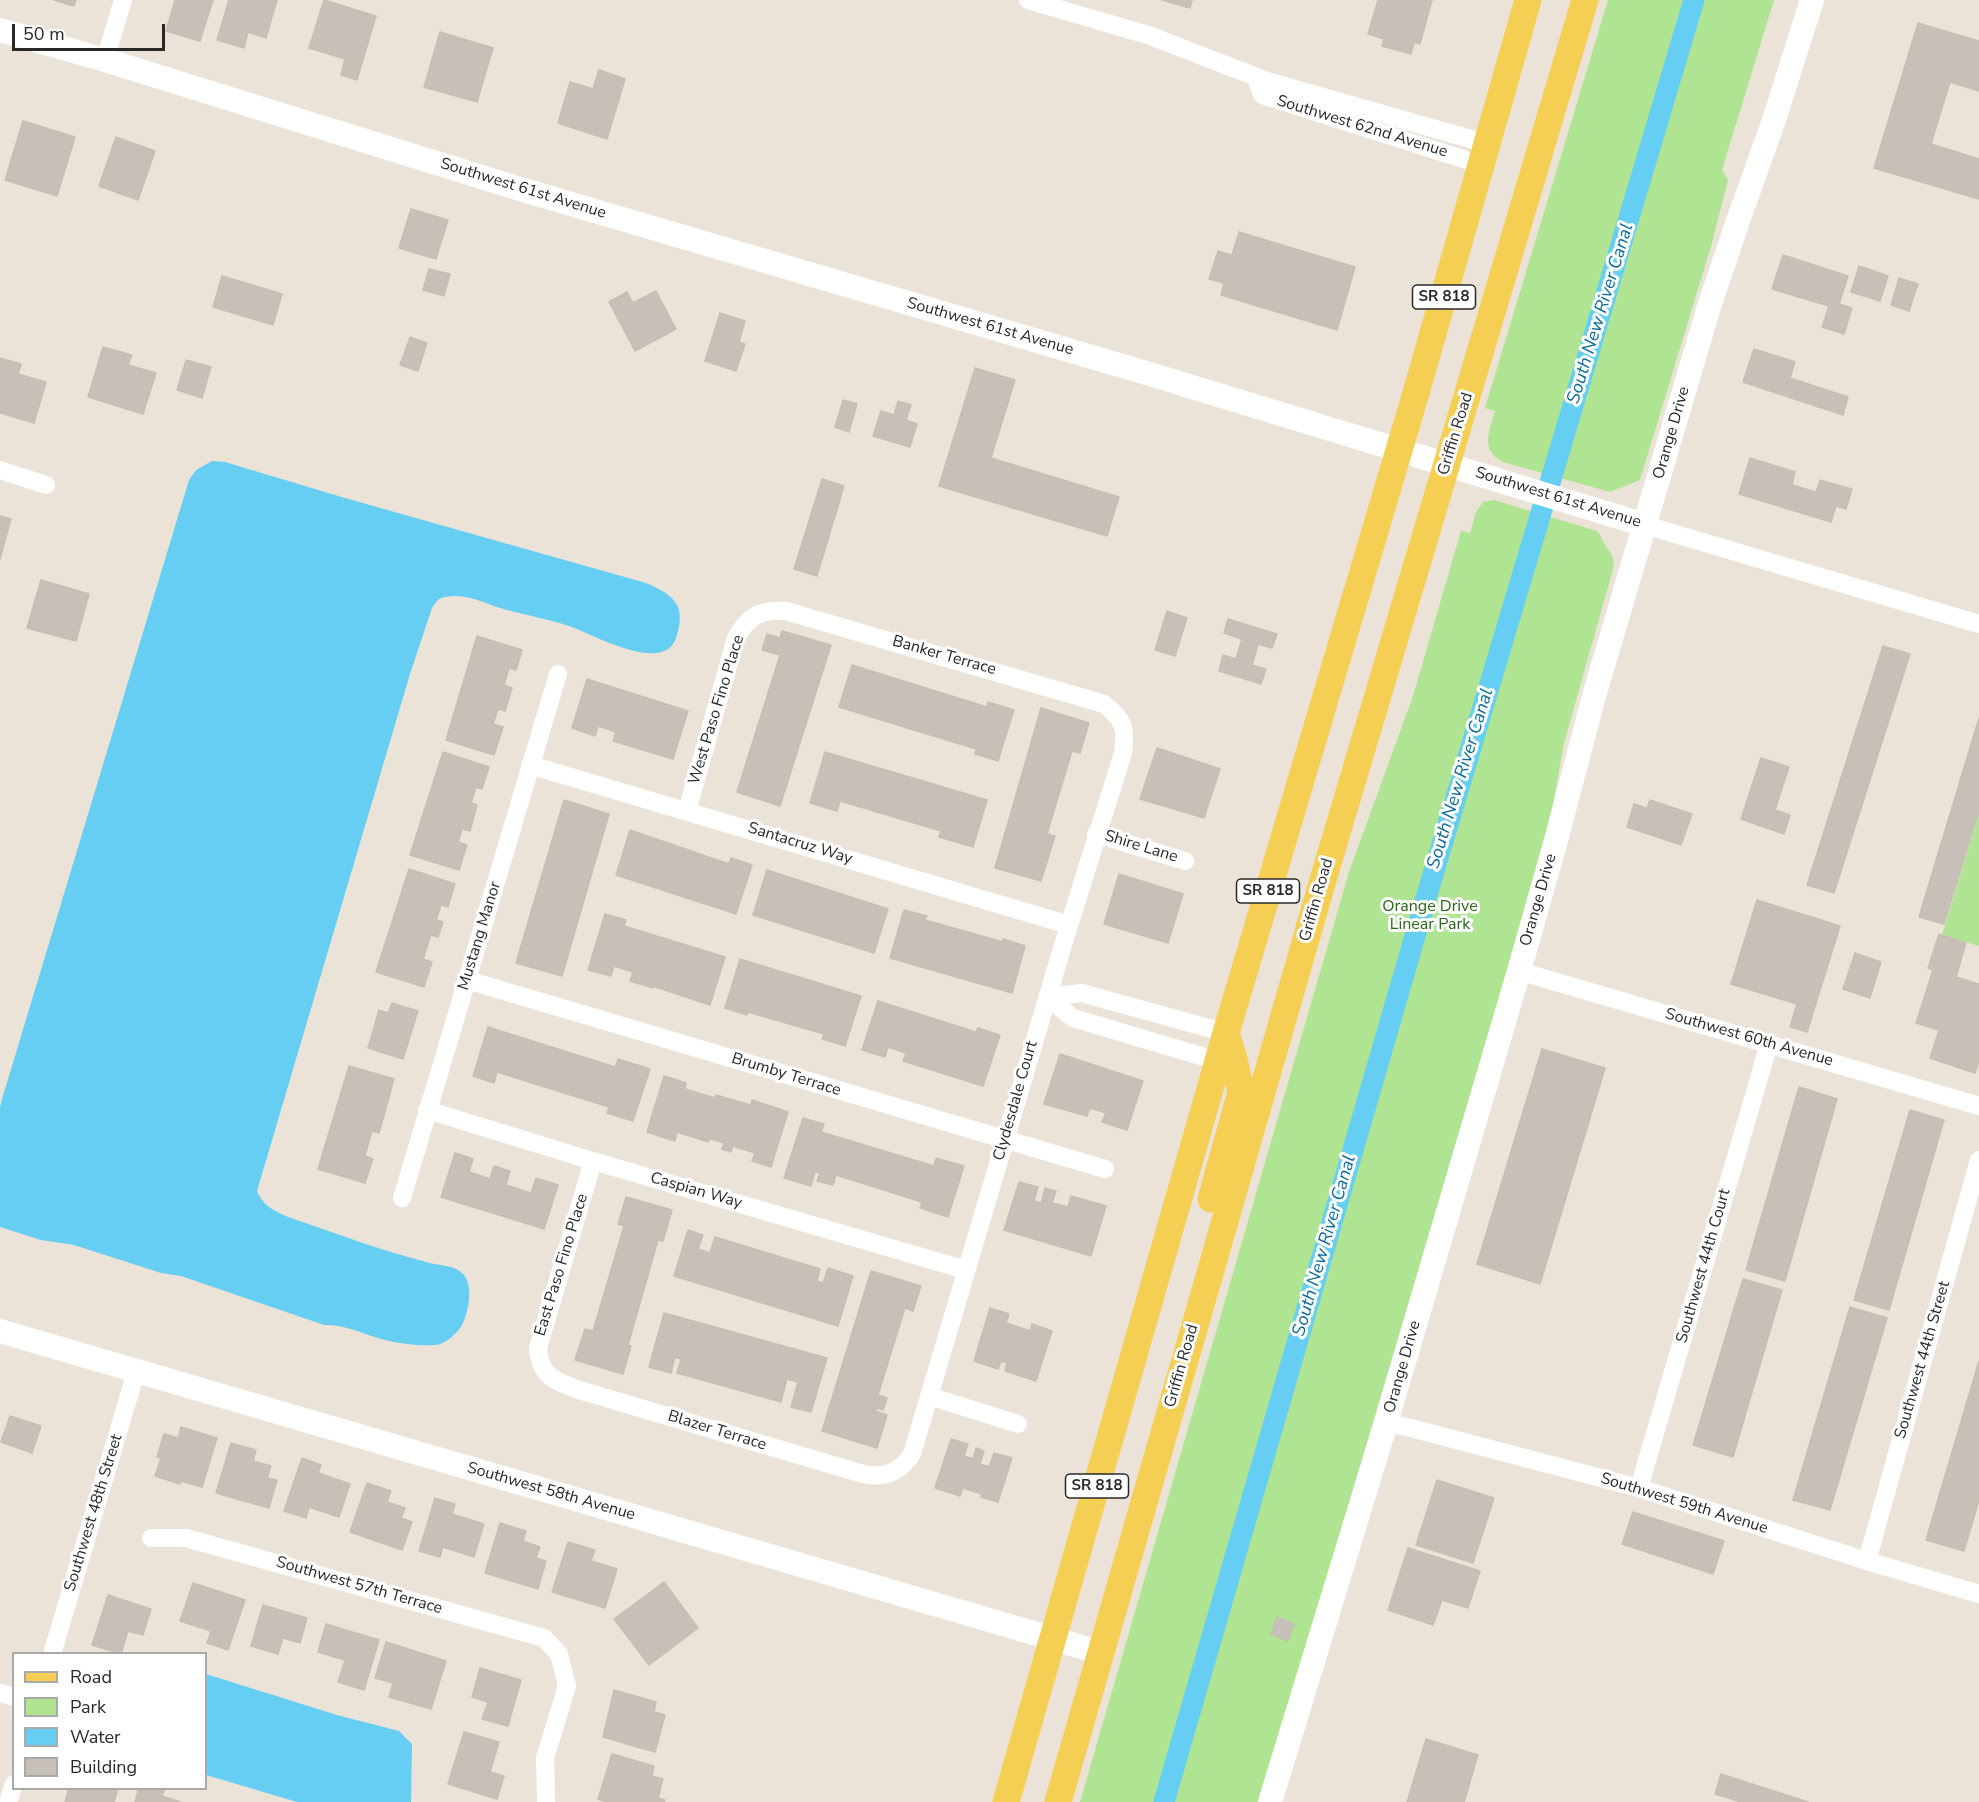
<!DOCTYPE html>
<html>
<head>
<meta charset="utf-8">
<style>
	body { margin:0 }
	#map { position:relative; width:1979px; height:1802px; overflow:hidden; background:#ebe3d8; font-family:"Nunito Sans",sans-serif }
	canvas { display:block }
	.legend { position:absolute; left:12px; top:1652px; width:195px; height:138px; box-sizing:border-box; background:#fff; border:2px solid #a9a9a9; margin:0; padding:8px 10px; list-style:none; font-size:18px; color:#282828 }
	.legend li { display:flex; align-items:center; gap:12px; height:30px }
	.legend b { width:30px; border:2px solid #a9a9a9 }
	.scale { position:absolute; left:12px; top:24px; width:153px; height:27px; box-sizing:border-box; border:3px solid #282828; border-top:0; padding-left:8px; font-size:18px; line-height:21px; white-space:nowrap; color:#282828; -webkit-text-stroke:4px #fff; paint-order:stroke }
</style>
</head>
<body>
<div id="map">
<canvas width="1979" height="1802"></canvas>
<ul class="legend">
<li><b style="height:8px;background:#f5ce54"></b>Road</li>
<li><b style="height:16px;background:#afe492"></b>Park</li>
<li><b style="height:16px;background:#66cef2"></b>Water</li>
<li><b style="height:16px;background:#c6c0b8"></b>Building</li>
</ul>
<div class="scale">50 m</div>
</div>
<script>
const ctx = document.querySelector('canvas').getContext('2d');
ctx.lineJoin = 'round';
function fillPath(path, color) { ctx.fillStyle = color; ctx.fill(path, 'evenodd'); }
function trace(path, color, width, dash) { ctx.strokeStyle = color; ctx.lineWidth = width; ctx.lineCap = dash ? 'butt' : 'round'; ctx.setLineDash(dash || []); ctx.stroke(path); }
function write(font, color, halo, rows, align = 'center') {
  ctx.font = font + ' "Nunito Sans",sans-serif'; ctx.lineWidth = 6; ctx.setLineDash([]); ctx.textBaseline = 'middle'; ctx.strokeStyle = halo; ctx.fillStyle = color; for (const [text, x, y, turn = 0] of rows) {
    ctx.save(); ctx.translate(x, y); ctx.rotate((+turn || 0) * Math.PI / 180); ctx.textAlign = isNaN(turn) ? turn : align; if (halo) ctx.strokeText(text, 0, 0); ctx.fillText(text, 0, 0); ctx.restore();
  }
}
fillPath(new Path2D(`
	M1608 0H1774L1722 170 1728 180 1712 243 1640 480 1610 492 1503 462C1480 450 1489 432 1495 411L1485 408Z
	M1494 500 1597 531C1602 536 1602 541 1606 546 1611 555 1613 554 1614 566L1564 743 1552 810 1537 870 1260 1802H1080L1349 872 1413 696 1461 531 1470 533 1476 512 1483 502Z
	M1979 814V946L1942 935Z`), '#afe492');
fillPath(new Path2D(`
	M212 461 225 462 345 498 646 583C674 595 687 605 676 638 664 675 592 634 569 626 549 619 528 616 507 610 488 605 466 592 445 597 438 598 436 602 432 608L410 674 257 1191C264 1207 276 1212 291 1218 337 1234 383 1251 430 1263 441 1266 456 1265 464 1275 473 1287 469 1310 463 1323 458 1333 446 1344 435 1345 419 1346 401 1344 385 1340 365 1335 346 1324 324 1325L181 1276 161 1273 74 1245 41 1240 0 1227V1108L2 1099 189 480 196 470Z
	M206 1674 337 1715 399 1731 412 1744 411 1802H297L206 1775Z`), '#66cef2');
trace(new Path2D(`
	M1164 1802 1424 905 1694 0`), '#66cef2', 21);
const building = new Path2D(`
	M54 0H76L74 6Z
	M175 0H213L200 41 166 31Z
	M229 0H277L266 38 248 32 244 48 217 40Z
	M324 0 376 16 357 80 341 75 345 59 309 48Z
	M1162 0H1192L1190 8Z
	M1378 0H1432L1420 44 1414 42 1411 54 1382 46 1384 39 1368 34Z
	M1918 23 1979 41V91L1950 82 1931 144 1979 159V199L1874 168Z
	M440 32 493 48 477 102 424 87Z
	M599 70 625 79 607 139 558 123 570 82 593 89Z
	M23 121 75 137 57 196 5 180Z
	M116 137 155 151 138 200 99 186Z
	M411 209 448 220 436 259 399 248Z
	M1239 232 1355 267 1337 330 1221 295 1224 283 1209 279 1218 251 1232 255Z
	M1783 255 1848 276 1839 304 1852 308 1844 334 1822 327 1829 306 1772 289Z
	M1859 266 1888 276 1880 301 1851 292Z
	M429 269 450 274 444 296 423 290Z
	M222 276 282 294 273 325 213 307Z
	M1899 278 1918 284 1909 311 1891 305Z
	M656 291 676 329 635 351 609 302 627 292 633 303Z
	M720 313 745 321 739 342 745 344 736 371 705 361Z
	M410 337 427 343 418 371 400 365Z
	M103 347 132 355 128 365 156 373 143 414 88 397Z
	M1754 349 1795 362 1790 378 1848 397 1843 415 1743 382Z
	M0 358 21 364 18 374 46 382 34 423 0 413Z
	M186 360 211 367 202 398 177 390Z
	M975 368 1015 380 991 458 1119 497 1107 536 939 486Z
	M843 400 857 404 849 432 835 427Z
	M898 401 911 405 906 420 917 424 910 447 873 436 881 411 894 415Z
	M1750 458 1795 472 1792 485 1816 492 1820 480 1852 489 1846 509 1836 506 1831 522 1739 494Z
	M822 479 844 486 817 576 794 569Z
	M0 516 11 519 0 559Z
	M41 580 89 594 76 641 27 628Z
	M1167 611 1187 618 1175 656 1155 650Z
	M1228 619 1277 634 1272 648 1258 644 1252 665 1266 669 1261 684 1219 671 1223 655 1236 659 1242 639 1224 633Z
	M782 631 831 645 780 806 737 792 780 655 762 650 767 634 780 638Z
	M477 636 522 650 516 670 509 668 504 685 512 688 505 711 498 709 493 724 503 727 494 755 446 740Z
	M1883 646 1910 654 1834 893 1807 885Z
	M852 665 987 707 988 702 1014 710 998 761 975 754 976 749 839 707Z
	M587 679 688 711 673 759 613 741 616 732 598 726 595 736 572 728Z
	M1041 708 1089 723 1080 753 1072 751 1047 834 1055 836 1041 881 995 868Z
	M1979 718V811L1944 924 1919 917Z
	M1157 748 1220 769 1204 818 1140 799Z
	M443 752 489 767 482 789 476 787 471 803 477 805 470 831 462 829 458 842 467 845 459 870 410 855Z
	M825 752 987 800 973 847 939 837 941 831 840 801 837 811 810 803Z
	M1761 758 1789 767 1775 810 1790 815 1784 834 1741 819Z
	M564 800 609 814 562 976 516 963Z
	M1650 800 1692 814 1681 845 1627 827 1634 804 1647 808Z
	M630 830 729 864 731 858 752 865 736 914 616 875Z
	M409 869 455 884 448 907 441 905 436 920 443 922 438 937 431 935 423 959 432 962 424 987 376 972Z
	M767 870 888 909 874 953 753 915Z
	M1119 874 1183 894 1168 943 1104 924Z
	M1757 900 1840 926 1807 1032 1790 1027 1797 1004 1731 984Z
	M904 910 927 916 925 920 1003 942V939L1025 946 1012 993 890 958Z
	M605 914 626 920 624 926 725 957 710 1005 653 986V988L630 981 633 972 614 966 611 976 588 970Z
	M1939 934 1966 943 1956 977 1979 984V1061L1975 1073 1930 1058 1939 1030 1916 1023 1933 970 1928 968Z
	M1855 953 1881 962 1870 998 1843 989Z
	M740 959 861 996 845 1046 822 1039 824 1034 748 1012 747 1015 725 1008Z
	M878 1001 976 1032 978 1028 1000 1035 983 1086 903 1061 906 1053 888 1047 885 1057 862 1050Z
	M392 1003 418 1011 403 1059 368 1048 379 1010 388 1013Z
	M488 1027 615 1067 618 1059 650 1069 633 1121 607 1113 609 1107 497 1072 494 1083 473 1076Z
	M1542 1049 1605 1068 1540 1284 1477 1264Z
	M1060 1054 1143 1081 1127 1130 1102 1122 1106 1113 1090 1108 1087 1116 1044 1104Z
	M349 1066 394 1079 379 1133 372 1131 365 1156 373 1159 365 1183 318 1169Z
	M664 1076 686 1083 685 1089 715 1098 716 1095 751 1105 752 1100 788 1112 771 1167 752 1161 755 1153 733 1146 731 1152 722 1149 724 1143 709 1138 708 1142 677 1132 675 1141 647 1132Z
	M1799 1087 1837 1099 1785 1281 1746 1270Z
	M1910 1110 1944 1120 1889 1310 1854 1300Z
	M803 1118 824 1124 821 1132 934 1166 936 1158 964 1166 948 1217 920 1208 922 1202 836 1175 833 1185 817 1181 820 1173 815 1172 811 1186 784 1178Z
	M455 1153 473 1159 469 1172 490 1179 494 1166 510 1171 506 1185 531 1193 536 1178 558 1185 544 1229 441 1197Z
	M1019 1182 1038 1187 1034 1201 1041 1203 1045 1188 1056 1191 1052 1203 1068 1207 1071 1196 1106 1206 1091 1256 1004 1230Z
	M626 1197 672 1210 663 1241 658 1240 628 1345 631 1346 623 1374 575 1360 585 1329 593 1331 624 1226 618 1224Z
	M688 1230 703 1235 698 1249 710 1253 715 1237 820 1269 817 1281 823 1283 828 1268 853 1276 838 1326 674 1276Z
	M871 1271 921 1286 913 1311 905 1308 878 1395 887 1398 883 1410 877 1408 875 1411 887 1415 877 1448 822 1431Z
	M1743 1279 1782 1290 1733 1457 1693 1445Z
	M1850 1307 1887 1318 1830 1510 1793 1500Z
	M990 1308 1009 1314 1006 1323 1030 1331 1032 1324 1052 1331 1036 1381 1005 1371 1007 1363 1001 1361 998 1369 974 1361Z
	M664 1313 827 1358 811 1412 791 1407 798 1382 787 1379 781 1402 677 1373 681 1359 675 1357 671 1373 649 1367Z
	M1979 1361V1500L1964 1551 1926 1540Z
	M10 1416 41 1426 32 1453 1 1442Z
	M181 1427 217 1438 202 1487 181 1481 180 1484 155 1476 161 1458 157 1457 164 1434 178 1438Z
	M951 1439 968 1444 964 1456 973 1459 976 1448 984 1451 980 1464 989 1467 994 1453 1012 1458 998 1502 981 1497 982 1494 963 1488 960 1496 935 1488Z
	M231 1443 256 1450 253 1461 271 1466 267 1478 277 1480 269 1508 216 1493Z
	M302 1458 321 1465 318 1473 350 1484 339 1517 309 1507 306 1518 284 1511Z
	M1437 1480 1494 1498 1473 1563 1416 1545Z
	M367 1483 391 1491 387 1502 405 1508 401 1518 412 1522 402 1550 350 1532Z
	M435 1498 455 1504 452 1514 484 1524 474 1557 443 1547 440 1557 419 1551Z
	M1633 1512 1724 1541 1713 1574 1622 1544Z
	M500 1523 526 1531 523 1541 540 1547 536 1558 546 1561 538 1589 485 1573Z
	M568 1542 595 1550 591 1561 617 1569 605 1608 552 1592Z
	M1408 1548 1480 1571 1468 1608 1442 1600 1433 1625 1388 1610Z
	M664 1582 698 1628 649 1665 614 1619Z
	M193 1583 245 1600 228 1650 207 1643 211 1631 180 1621Z
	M108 1595 151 1609 143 1635 128 1631 121 1654 92 1645Z
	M263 1605 307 1618 300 1643 283 1638 278 1654 251 1646Z
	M1277 1617 1294 1624 1288 1641 1271 1634Z
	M326 1624 379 1640 364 1690 338 1682 345 1660 318 1652Z
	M386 1642 446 1661 431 1709 389 1697 393 1683 375 1678Z
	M480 1668 521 1680 508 1726 482 1719 488 1702 472 1697Z
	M614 1690 656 1702 654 1712 665 1715 655 1752 603 1737Z
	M464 1732 499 1742 490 1772 504 1776 497 1799 448 1784Z
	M1426 1739 1478 1755 1464 1802H1407Z
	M612 1754 654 1766 652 1776 663 1779 658 1798 665 1800 664 1802H607L598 1799Z
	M1721 1774 1808 1802H1741L1715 1794Z
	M69 1788H118L114 1802H65Z
	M139 1788H165L162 1796 181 1802H135Z`);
fillPath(building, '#c6c0b8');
trace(building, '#c6bfb2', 1.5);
trace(new Path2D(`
	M1028 0 1148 35 1267 81 1488 144
	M105 60 123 0
	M1255 76 1262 95 1482 165
	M0 470 46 485
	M1645 525 1979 624
	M530 765 1069 925
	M1096 834 1185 861
	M1519 971 1979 1106
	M467 980 1105 1169
	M1047 997 1073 1018 1218 1061
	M1047 997 1082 993 1226 1033
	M427 1110 593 1161 966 1270
	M593 1161 538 1348C540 1377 555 1381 579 1390L863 1474C885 1479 900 1472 912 1454L1063 945 1123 753C1126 728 1124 719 1104 704L786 611C761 609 748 616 736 638L687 811
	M402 1198 558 674
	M929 1396 1018 1424
	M1386 1423 1411 1428 1639 1488 1867 1561 1979 1594
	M1639 1488 1769 1044
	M151 1538H186L544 1638 559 1654 567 1686 545 1758 546 1802
	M1867 1561 1979 1160
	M52 1654 136 1372
	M0 1693 14 1697
	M8 1802 14 1784`), '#fff', 18);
trace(new Path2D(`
	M0 30 105 60 520 189 1143 372 1645 525
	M0 1331 1102 1653
	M1270 1802 1386 1423 1519 971 1555 844 1594 696 1708 310 1739 218 1774 120 1812 0`), '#fff', 24);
trace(new Path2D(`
	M1211 1199 1241 1092 1234 1059 1226 1033
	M1006 1802 1226 1033 1416 393 1528 0
	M1058 1802 1325 873 1585 0`), '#f5ce54', 27);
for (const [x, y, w] of [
	[1444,297,63],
	[1268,891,63],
	[1097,1486,63]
]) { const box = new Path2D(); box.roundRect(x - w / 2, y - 12, w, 24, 4.5); ctx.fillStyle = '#fff'; ctx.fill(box); trace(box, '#282828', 1.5); }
write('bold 15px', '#282828', null, [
	["SR 818",1444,297],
	["SR 818",1268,891],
	["SR 818",1097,1486]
]);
write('16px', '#282828', '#fff', [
	["Southwest 62nd Avenue",1362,127,17],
	["Southwest 61st Avenue",523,189,17],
	["Southwest 61st Avenue",990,327,16],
	["Orange Drive",1672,433,-74],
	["Griffin Road",1456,434,-73],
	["Southwest 61st Avenue",1558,498,17],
	["Banker Terrace",944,656,16],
	["West Paso Fino Place",717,710,-73],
	["Santacruz Way",800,844,17],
	["Shire Lane",1141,847,17],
	["Griffin Road",1317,900,-74],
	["Orange Drive",1539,900,-74],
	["Mustang Manor",480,936,-73],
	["Southwest 60th Avenue",1749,1038,16],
	["Brumby Terrace",786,1075,17],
	["Clydesdale Court",1016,1101,-74],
	["Caspian Way",696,1191,16],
	["East Paso Fino Place",562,1265,-73],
	["Southwest 44th Court",1704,1266,-74],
	["Southwest 44th Street",1923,1360,-74],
	["Griffin Road",1182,1366,-74],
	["Orange Drive",1403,1367,-74],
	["Blazer Terrace",717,1431,17],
	["Southwest 58th Avenue",551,1492,16],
	["Southwest 59th Avenue",1684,1504,17],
	["Southwest 48th Street",94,1513,-73],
	["Southwest 57th Terrace",359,1586,16]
]);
write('16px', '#286617', '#fff', [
	["Orange Drive",1430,907],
	["Linear Park",1430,925]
]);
write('italic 18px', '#096a9b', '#fff', [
	["South New River Canal",1601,314,-73],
	["South New River Canal",1461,779,-73],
	["South New River Canal",1325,1246,-74]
]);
</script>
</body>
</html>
